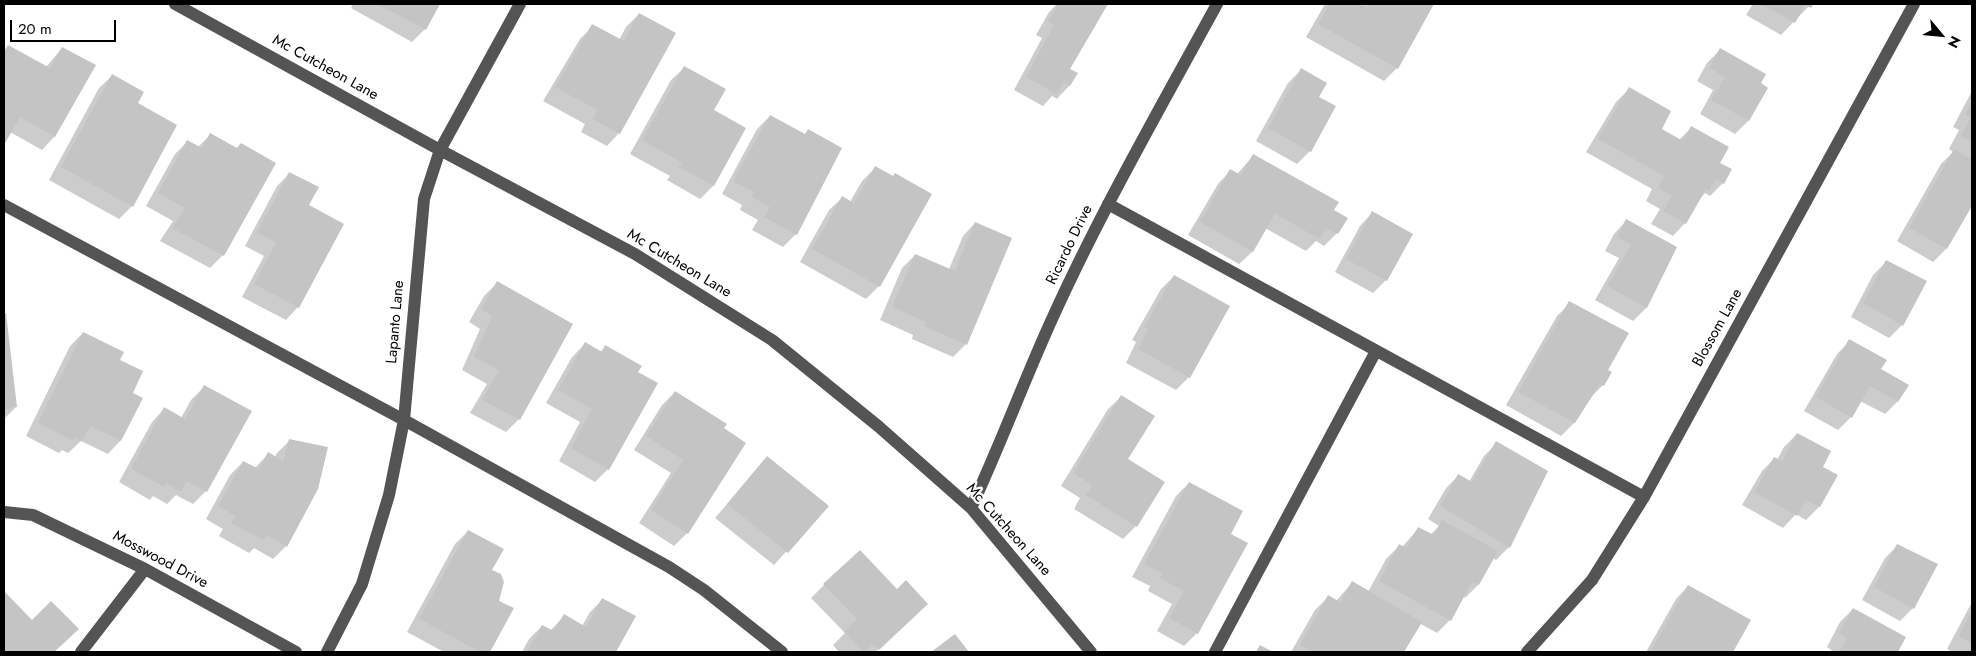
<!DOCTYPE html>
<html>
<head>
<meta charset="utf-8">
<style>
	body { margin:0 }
	#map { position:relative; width:1976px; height:656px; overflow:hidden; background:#fff; font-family:Jost,sans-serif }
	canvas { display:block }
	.frame { position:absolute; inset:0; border:5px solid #000; pointer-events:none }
	.north { position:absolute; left:1916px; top:10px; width:50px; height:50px; -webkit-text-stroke:4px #fff; paint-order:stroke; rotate:118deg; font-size:14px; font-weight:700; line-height:20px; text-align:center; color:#000 }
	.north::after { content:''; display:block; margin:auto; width:18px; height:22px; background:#000; clip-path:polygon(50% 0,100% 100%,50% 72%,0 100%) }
	.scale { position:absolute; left:10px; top:20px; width:106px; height:22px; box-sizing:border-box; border:2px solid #000; border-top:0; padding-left:6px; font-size:15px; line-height:18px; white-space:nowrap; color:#000; -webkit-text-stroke:4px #fff; paint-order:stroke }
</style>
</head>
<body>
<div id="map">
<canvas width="1976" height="656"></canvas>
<div class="frame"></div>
<div class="north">N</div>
<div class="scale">20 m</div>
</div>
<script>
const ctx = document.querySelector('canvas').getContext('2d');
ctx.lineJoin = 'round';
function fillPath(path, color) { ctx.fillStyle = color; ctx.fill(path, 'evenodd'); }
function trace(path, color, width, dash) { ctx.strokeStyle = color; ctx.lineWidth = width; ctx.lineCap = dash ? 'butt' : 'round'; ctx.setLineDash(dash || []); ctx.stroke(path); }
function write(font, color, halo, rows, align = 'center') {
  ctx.font = font + ' Jost,sans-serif'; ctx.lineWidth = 4.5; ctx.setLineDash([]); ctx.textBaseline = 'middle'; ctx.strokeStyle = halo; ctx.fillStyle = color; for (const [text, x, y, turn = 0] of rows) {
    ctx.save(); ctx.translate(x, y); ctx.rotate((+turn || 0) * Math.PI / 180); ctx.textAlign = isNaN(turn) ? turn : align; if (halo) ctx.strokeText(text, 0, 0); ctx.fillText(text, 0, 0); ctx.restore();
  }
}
fillPath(new Path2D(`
	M353 4H439L425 29 412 42 351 8Z
	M1057 4H1107L1069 69V86L1057 99 1052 96 1043 106 1014 90 1042 38 1036 35 1049 12Z
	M1325 4H1358L1363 6 1364 4H1433L1397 68 1384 81 1306 37Z
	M1753 4H1811L1781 35 1746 15Z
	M639 14 619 133 607 146 581 132 585 124 543 101 580 39 593 26 619 40 626 27Z
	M8 46 46 67 62 48 54 137 42 150 10 132 4 143V51Z
	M1720 50 1766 88 1748 121 1735 134 1700 114 1713 90 1697 81 1707 63Z
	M684 68 713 111 744 129 713 186 700 199 667 180 670 176 630 154 671 80Z
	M1301 70 1318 97 1310 151 1297 164 1256 141 1288 83Z
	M112 76 137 104 132 206 119 219 49 180 99 88Z
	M1629 89 1660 130 1679 140 1692 127 1723 183 1710 196 1705 193 1698 201 1685 223 1673 236 1651 224 1660 209 1646 201 1652 189 1586 152 1616 102Z
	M1972 91V203L1946 249 1933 262 1897 241 1941 164 1953 152 1949 149 1959 130 1953 127Z
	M770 116 804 135 840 148 796 234 783 247 752 230 758 220 740 210 742 205 722 194 757 129Z
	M210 135 223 255 210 268 160 241 173 221 146 206 175 154 187 142 198 147Z
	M1253 156 1333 210 1337 233 1324 246 1316 241 1306 251 1265 228 1252 252 1239 264 1188 235 1218 184 1230 171 1237 174Z
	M875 168 879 286 866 299 800 262 829 210 842 198 850 202 862 181Z
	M290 173 307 206 298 307 286 320 242 297 264 256 245 246 277 186Z
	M1372 213 1386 280 1373 293 1335 272 1360 226Z
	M1626 221 1675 248 1646 308 1633 321 1595 300 1619 258 1605 251 1614 234Z
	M975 223 966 344 953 357 912 339 913 335 880 320 902 268 915 255 949 269 963 236Z
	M1886 262 1902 325 1889 338 1851 317 1873 275Z
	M1174 276 1189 377 1176 390 1126 363 1136 342 1132 340 1161 289Z
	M497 283 571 324 519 419 506 432 470 413 487 384 462 370 480 329 469 322 484 296Z
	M1570 303 1606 371 1603 385 1590 398 1574 423 1561 436 1506 405 1557 316Z
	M4 315 16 407 4 419Z
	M83 333 118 361 131 393 120 441 108 454 81 441 68 453 62 450 59 453 26 436 70 346Z
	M1850 341 1880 370 1897 402 1885 414 1860 401 1851 417 1838 430 1804 411 1837 354Z
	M585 344 600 352 605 347 636 373 608 469 595 482 559 461 580 422 546 403 572 357Z
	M204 387 206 491 193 504 176 495 167 504 153 496 150 500 119 482 152 422 164 409 181 418 191 400Z
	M675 392 722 429 687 533 674 546 639 523 671 473 634 450 662 405Z
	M1121 397 1126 460 1136 526 1123 539 1074 509 1080 498 1061 486 1108 409Z
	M1797 434 1821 467 1836 475 1819 507 1806 520 1796 514 1783 528 1742 505 1762 471 1775 458 1777 460 1784 447Z
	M289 441 286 546 273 559 254 548 249 553 219 536 223 529 206 519 230 475 243 462 255 468 268 454 275 458 276 454Z
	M1497 443 1509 547 1496 560 1493 558 1478 585 1465 598 1463 596 1450 620 1437 633 1419 623 1402 652H1291L1315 610 1328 597 1336 601 1352 583 1368 592 1386 559 1399 546 1402 547 1418 529 1430 535 1439 526 1428 519 1446 488 1459 475 1469 482 1484 456Z
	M767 458 827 506 774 565 715 518Z
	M1189 483 1229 534 1197 633 1184 646 1157 631 1172 604 1148 591 1150 586 1132 577 1176 496Z
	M468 531 491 571 498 601 512 609 489 652H444L407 632 455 544Z
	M1898 545 1913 608 1900 621 1862 600 1885 558Z
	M824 585 913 616 875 652H839L833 645 845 633 811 598Z
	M1688 586 1750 621 1732 652H1646L1676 599Z
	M4 593 32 622 78 629 54 652H4Z
	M603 599 635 617 615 652H522L529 639 542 626 550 631 564 616 582 626 590 612Z
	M1972 602V652H1953L1947 649Z
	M1853 609 1904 638 1896 652H1834L1827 647 1840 622Z`), '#0003');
fillPath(new Path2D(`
	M378 4H440L426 30Z
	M1058 4H1108L1070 69 1078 73 1070 86 1063 83 1057 94 1026 77 1054 25 1048 22Z
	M1329 4H1361L1367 7 1369 4H1434L1398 69 1318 24Z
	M1761 4H1813L1811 8 1805 5 1795 23Z
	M639 13 676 33 620 134 593 119 597 110 555 87 592 24 624 41Z
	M8 45 50 68 62 47 96 65 55 137 20 117 4 145V53Z
	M1720 48 1766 74 1761 83 1768 88 1749 121 1711 100 1725 77 1709 68Z
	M684 66 726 89 714 110 746 128 714 186 679 167 682 163 642 140Z
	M1301 68 1327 83 1319 97 1336 106 1311 152 1268 128Z
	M112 74 144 92 138 103 177 125 133 207 61 167Z
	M1629 87 1671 111 1662 129 1683 141 1691 126 1729 147 1720 163 1732 169 1724 184 1716 179 1709 191 1706 189 1686 224 1663 211 1672 196 1658 188 1664 176 1598 139Z
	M1972 100V142L1961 136 1971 117 1965 114Z
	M770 115 805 134 808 129 842 148 797 235 764 217 770 207 752 197 754 192 733 181Z
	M210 133 237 148 241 143 276 163 224 256 172 228 185 208 158 193 187 140 202 148Z
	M1954 149 1972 160V206L1947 249 1909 228Z
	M1253 154 1339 202 1334 210 1348 218 1338 234 1326 228 1320 239 1275 214 1253 252 1200 222 1230 169 1241 175Z
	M875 166 893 176 895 173 932 194 880 287 812 249 842 196 854 203Z
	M289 172 319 187 309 205 344 224 299 308 254 284 276 243 257 232Z
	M1372 211 1413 234 1387 281 1346 259Z
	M1626 219 1677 247 1647 308 1607 286 1631 245 1617 237Z
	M975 222 1012 238 967 345 924 326 926 322 892 307 915 254 955 271Z
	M1886 260 1927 281 1903 326 1863 303Z
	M1174 275 1230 306 1190 378 1138 349 1148 329 1144 327Z
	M497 281 573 324 520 420 482 400 499 370 474 357 492 316 481 309Z
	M1569 301 1629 333 1608 370 1612 372 1604 386 1600 384 1575 423 1518 392Z
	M6 313 17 407 4 409V314Z
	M83 332 124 352 120 360 143 371 133 393 143 398 121 441 90 426 82 441 75 437 73 441 38 423Z
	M1849 339 1887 360 1881 369 1909 385 1898 402 1870 386 1852 418 1816 397Z
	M585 342 602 352 605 345 642 366 638 372 658 383 609 470 571 448 592 409 558 390Z
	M204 385 252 411 207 492 187 481 181 492 166 483 164 487 131 469 164 407 185 419Z
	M675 391 727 424 724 428 746 443 688 534 651 510 683 460 646 436Z
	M1121 395 1155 416 1128 459 1165 482 1137 527 1086 495 1092 485 1073 473Z
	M1797 433 1831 451 1823 467 1838 475 1820 507 1806 500 1797 516 1754 492 1774 457 1782 461Z
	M289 439 328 447 318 489 287 547 266 535 263 540 231 523 235 516 218 506 243 461 259 469 268 452 283 461Z
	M1496 441 1548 471 1510 548 1440 506 1458 474 1472 482Z
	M767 456 829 506 788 553 727 504Z
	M1189 482 1243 511 1231 534 1248 543 1198 634 1169 618 1184 591 1160 578 1162 573 1144 564Z
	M1442 520 1498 551 1479 585 1472 582 1451 621 1379 581 1399 544 1406 548 1418 527 1434 535Z
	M468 530 504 549 492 570 501 574 504 582 499 601 514 608 490 652H480L419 619Z
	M1897 544 1938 564 1914 609 1874 587Z
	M860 550 897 589 906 580 928 604 879 650 873 644 864 652 844 632 857 619 823 584Z
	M1352 581 1422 622 1404 652H1312L1300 645 1328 595 1340 602Z
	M1688 585 1751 620 1733 652H1650Z
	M4 591 32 620 51 601 79 629 54 652H4Z
	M602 598 636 616 616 652H527L542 625 554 631 564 614 586 627Z
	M1853 608 1906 637 1898 652H1839L1847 638 1839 633Z
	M1972 611V643L1959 636Z
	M955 634 969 652H931Z
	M1260 645 1273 652H1256Z`), '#c4c4c4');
trace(new Path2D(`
	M175 4 440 150 635 254 772 340 878 426 971 508 1091 652
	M1108 204 1644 497
	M4 205 404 420 669 567 704 590 782 652
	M971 508C997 452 1019 394 1044 337 1094 223 1157 114 1217 4
	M4 512 33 515 145 569 296 652
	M81 652 145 569
	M327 652 362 584 389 495 404 420 424 199 440 150 520 4
	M1215 652 1376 351
	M1527 652 1592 580 1644 497 1914 4`), '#545454', 12);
write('15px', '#000', '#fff', [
	["Mc Cutcheon Lane",325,68,29],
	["Ricardo Drive",1070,245,-64],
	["Mc Cutcheon Lane",679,264,31],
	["Lapanto Lane",396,322,-85],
	["Blossom Lane",1718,328,-61],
	["Mc Cutcheon Lane",1008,530,48],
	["Mosswood Drive",160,560,28]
]);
</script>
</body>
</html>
